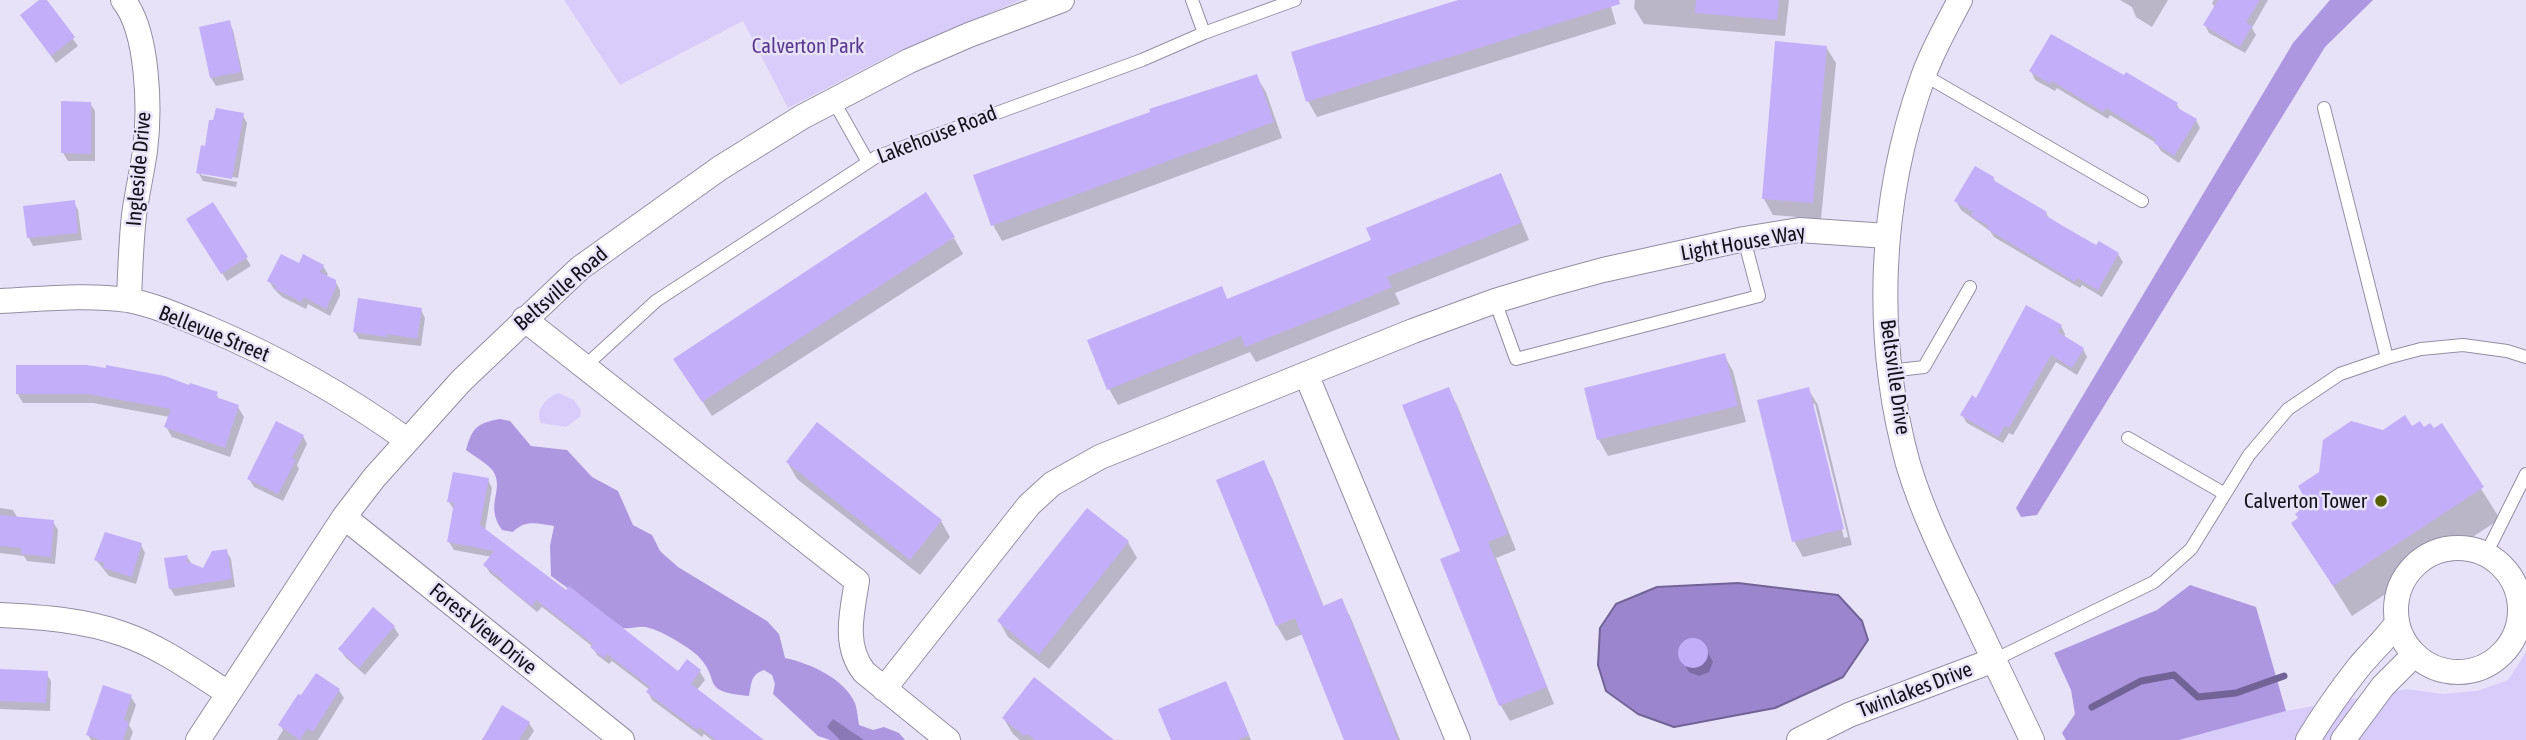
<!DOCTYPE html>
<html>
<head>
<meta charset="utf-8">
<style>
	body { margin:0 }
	canvas { display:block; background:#e8e2f9 }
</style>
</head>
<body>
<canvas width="2526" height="740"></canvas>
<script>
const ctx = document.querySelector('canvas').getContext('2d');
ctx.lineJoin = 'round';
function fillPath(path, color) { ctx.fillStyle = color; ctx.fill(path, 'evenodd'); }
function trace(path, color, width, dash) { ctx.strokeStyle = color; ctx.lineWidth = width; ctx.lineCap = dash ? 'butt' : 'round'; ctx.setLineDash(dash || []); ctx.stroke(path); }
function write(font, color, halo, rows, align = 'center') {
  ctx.font = font + ' "Asap Condensed",sans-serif'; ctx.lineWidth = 5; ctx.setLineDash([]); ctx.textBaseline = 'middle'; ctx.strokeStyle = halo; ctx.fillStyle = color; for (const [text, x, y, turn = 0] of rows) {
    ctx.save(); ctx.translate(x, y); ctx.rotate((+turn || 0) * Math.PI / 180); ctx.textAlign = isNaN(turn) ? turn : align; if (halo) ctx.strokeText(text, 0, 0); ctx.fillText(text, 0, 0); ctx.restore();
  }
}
fillPath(new Path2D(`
	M564 0H1021L895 53 788 108 743 21 620 85Z
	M559 393 574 400 581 410 580 417 566 427 541 423C534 411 547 396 559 393Z
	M2526 652V740H2179L2286 711 2407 689 2442 694 2477 691 2508 680Z`), '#d8cdfa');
fillPath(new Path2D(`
	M2330 0H2373L2325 47 2037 515 2021 517 2016 508 2293 43Z
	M500 419 510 421 531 446 567 450 592 477 618 491 633 525 652 535 660 551 678 567 767 621 779 634 785 658C809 663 844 678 855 703 857 709 858 718 859 725L873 730 884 727 899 733 905 740H830L818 736 773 694 775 684 772 675 764 670C750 675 752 683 749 696 698 691 723 682 698 656 689 647 657 628 645 627 639 626 631 629 623 628L551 576 550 546 554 526C537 524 526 519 513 532L502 530C484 505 505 490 493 471 487 463 474 456 466 450 472 428 477 423 500 419Z
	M2190 585 2256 607 2286 711 2179 740H2066L2062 733 2075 714 2071 690 2054 653 2157 610Z`), '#ad97e1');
const water = new Path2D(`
	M1738 583 1838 595 1862 621 1868 640 1843 677 1775 708 1674 727 1638 714 1606 691 1598 665 1600 628 1616 604 1657 587Z`);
fillPath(water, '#9b86ce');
trace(water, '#726397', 2);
fillPath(new Path2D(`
	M42 0H45L78 46 56 63 22 16Z
	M1464 0H1609L1616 24 1317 117 1308 101Z
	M1635 0H1789L1785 36 1644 24 1634 8Z
	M2120 0H2168L2152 27 2136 17 2132 7Z
	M2214 0H2268L2252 28 2256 35 2245 53 2209 33 2205 25 2215 8 2212 3Z
	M229 22 233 30 244 80 216 86 211 78Z
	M1826 47 1836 63 1821 219 1773 215 1764 199Z
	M2031 71 2177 105 2181 111 2196 120 2200 128 2179 163 2161 151 2156 143 2110 115 2108 119 2057 88 2055 91 2035 80Z
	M1256 76 1266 92 1282 138 1002 241 993 225Z
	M90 103 95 111V161H68L63 153Z
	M242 114 247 123 238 178 201 172V175L237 182 236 187 203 181 198 172 206 148Z
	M1500 176 1509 192 1529 240 1395 293 1400 304 1256 362 1250 352 1118 405 1109 389 1090 341 1221 288 1228 300 1374 241Z
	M1993 178 1997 185 2046 213 2050 220 2097 248 2118 254 2123 262 2102 297 2082 285 2080 288 1994 237 1990 231 1961 210 1956 201Z
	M74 202 78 210 82 240 33 246 29 238Z
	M213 204 251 266 227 281 189 220Z
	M954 238 963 254 712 416 685 375Z
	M300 265 323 266 328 274 326 277 335 281 340 290V296L330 316 308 304 306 309 282 297 274 289 269 281Z
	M421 310 425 318 421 346 359 339 354 331Z
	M2061 326 2065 334 2064 338 2083 349 2087 357 2077 375 2056 362 2013 435 2009 433 2003 443 1967 423 1962 415 1977 400Z
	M1724 355 1733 371 1746 422 1608 456 1599 440 1586 390Z
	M1448 389 1457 405 1516 550 1496 558 1554 704 1510 721 1501 706 1442 560 1462 552Z
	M1808 389 1818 405 1852 545 1803 557 1794 541ZM1812 404H1815L1848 537 1844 538Z
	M17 393 216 394 220 400 238 407 244 417 230 457 172 437 166 427 170 417 93 403H23Z
	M2441 425 2500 519 2352 616 2293 523 2384 432 2412 428 2433 430Z
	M303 436 307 444 297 465 299 469 283 501 254 487 249 479Z
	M788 463 941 521 950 537 920 575 797 479Z
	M1263 463 1272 478 1324 607 1341 601 1350 616 1400 740H1346L1303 634 1286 641 1277 626Z
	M488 480 492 488 485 530 678 673 687 662 700 672 705 680 697 690 761 740H712L704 734 702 737 652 700 648 692 650 690 612 661 609 664 597 655 592 646 542 607 537 612 490 573 485 565 492 557 454 550 449 542 454 510 449 502Z
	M0 508 13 510 18 519 53 522 58 530 55 564 27 561 24 556 0 553Z
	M1128 542 1137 558 1049 669 1008 637 999 621Z
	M141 545 145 553 136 584 109 576 96 560Z
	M226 551 231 559 235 587 175 596 170 588 187 557 192 564 204 571Z
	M394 627 399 635 365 675 345 657 340 649Z
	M1692 639 1702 642 1713 662 1709 672 1699 676 1689 672 1679 654 1683 643Z
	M0 671 46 673 51 681 50 711 0 709Z
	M339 690 344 698 318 740H277L283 730 280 725Z
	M1232 695 1251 740H1173Z
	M131 697 136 705 129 725 133 732 130 740H91L88 735Z
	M503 707 529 723 534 731 528 740H482Z
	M833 719 864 740H840L827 727Z
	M1004 719 1111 740H1020L1013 734Z`), '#0003');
trace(new Path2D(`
	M2092 707 2141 681 2174 675 2198 697 2236 693 2284 676`), '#726397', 7);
fillPath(new Path2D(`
	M39 0H47L75 37 51 56 20 15Z
	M1458 0H1619L1620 4 1306 102 1291 52Z
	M1696 0H1779L1777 20 1695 13Z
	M2218 0H2260L2246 22 2252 26 2240 47 2203 25Z
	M230 20 241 72 210 78 199 27Z
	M2051 34 2124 75 2126 72 2178 103 2176 107 2197 119 2174 156 2154 143 2156 139 2106 108 2103 112 2052 81 2050 84 2029 71Z
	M1775 41 1827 46 1813 203 1762 199Z
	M1257 74 1274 122 991 226 973 175 1150 112 1149 109Z
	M61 101 91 102V154L61 153Z
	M216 108 244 113 232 179 196 173 201 145 205 146 209 120H213Z
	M1975 166 1994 177 1993 180 2047 212 2045 215 2063 226 2096 245 2099 241 2119 253 2098 290 2077 278 2075 282 1987 229 1989 226 1971 216 1973 212 1954 201Z
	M1501 173 1521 223 1387 277 1392 287 1348 306 1245 347 1241 336 1107 390 1087 340 1222 286 1227 299 1269 282 1371 240 1366 228Z
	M926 192 955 237 702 402 673 359Z
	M75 200 78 233 27 238 23 206Z
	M213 202 248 257 221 274 186 219Z
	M281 254 299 263 303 254 324 265 320 272 336 280V287L326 309 304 297 301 302 275 289 276 286 267 281Z
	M358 298 422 308 417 339 387 334V337L353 332Z
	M2026 305 2062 325 2058 332 2084 348 2072 368 2051 355 2009 428 2005 426 1998 437 1960 415 1972 395 1976 398Z
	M1725 353 1738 406 1597 440 1584 388Z
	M16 365H87L106 368V365L165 376 189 385 190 383 218 392 216 397 239 405 225 448 164 427 171 409 87 394H16Z
	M1449 387 1508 534 1488 542 1547 687 1499 706 1440 559 1460 551 1402 405Z
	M1809 387 1844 529 1792 542 1757 400Z
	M2405 415 2412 426 2420 421 2424 427 2430 423 2434 428 2442 423 2484 487 2333 586 2291 523 2298 518 2295 514 2299 511 2296 506 2301 503 2298 499 2303 495 2298 486 2319 472 2323 440 2351 421 2383 430Z
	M276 421 304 435 292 458 296 460 278 494 247 479Z
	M817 422 942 520 910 560 786 462Z
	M1264 460 1323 606 1342 598 1398 740H1344L1295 618 1276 626 1216 480Z
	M453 472 489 478 480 525 566 590 569 586 678 671 687 659 701 670 691 684 764 740H716L699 727 697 730 646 692 650 687 607 654 604 658 590 647 593 644 536 600 532 606 501 582 503 580 483 565 494 551 447 542 454 503 447 502Z
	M1087 508 1129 541 1039 655 997 621Z
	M0 515 54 520 51 557 21 554V548L0 546Z
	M105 532 142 543 132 577 103 568 104 563 94 560Z
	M227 549 232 579 169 589 164 558 188 555 186 561 203 568 212 551Z
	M373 607 395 626 359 668 338 649Z
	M1678 653a15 15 0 1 1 30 0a15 15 0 1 1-30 0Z
	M0 669 48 671 46 703 0 701Z
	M316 673 340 689 313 732 307 729 300 740 278 725 298 694 301 695Z
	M1034 677 1114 740H1035L1027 734 1024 736 1002 718Z
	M1226 681 1249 735 1238 740H1171L1158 709Z
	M103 685 132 695 124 720 129 722 123 740H101L86 735Z
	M502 705 530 722 519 740H482Z`), '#c3aef9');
const service = new Path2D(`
	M1192 0 1204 33
	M1924 75 2142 201
	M833 100 868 162
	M2324 108 2387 358
	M1495 301 1516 359 1759 296 1744 239
	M584 367 656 301 876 157 1142 60 1204 33 1295 0
	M1889 371 1924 367 1970 287
	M2128 438 2225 494
	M2486 554 2526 474
	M1994 660 2154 582 2191 549 2249 455 2288 409 2340 374 2387 358 2421 349 2463 345 2507 351 2526 357`);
const minor = new Path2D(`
	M123 0C149 32 150 111 145 151 142 172 137 193 134 215 131 243 130 272 129 300
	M1960 0C1947 25 1932 51 1923 77 1879 200 1873 337 1908 464 1922 511 1944 556 1966 601 1988 647 2010 694 2032 740
	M0 301C42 299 86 294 128 300 155 305 183 318 208 328 281 359 343 394 407 440
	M524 319 857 581C852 612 843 645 864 672L948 740
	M1306 374 1458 740
	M344 517 622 740
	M2396 610a62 62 0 1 1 124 0a62 62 0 1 1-124 0Z
	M0 615C42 617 84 620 123 634 161 647 195 672 228 693
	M884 689 1029 505 1052 484 1100 457 1413 331 1495 301 1548 285 1603 270 1744 239 1799 230 1887 236
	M198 740 344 517 374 478 461 381 580 268 720 168 802 117 909 61 969 35 1062 0
	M1799 740 1849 715 1994 660
	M2308 740C2323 715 2340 691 2358 668 2371 652 2385 640 2397 623
	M2343 740 2383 686 2414 655`);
trace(service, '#948ea4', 14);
trace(minor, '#948ea4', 26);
trace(service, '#fff', 12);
trace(minor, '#fff', 24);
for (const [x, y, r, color] of [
	[2381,501,7,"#556000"]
]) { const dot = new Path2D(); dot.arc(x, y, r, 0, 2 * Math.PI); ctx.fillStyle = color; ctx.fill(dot); trace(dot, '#e8e2f9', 2.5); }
write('21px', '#593990', '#e8e2f9', [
	["Calverton Park",808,46]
]);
write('21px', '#131018', '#e8e2f9', [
	["Lakehouse Road",937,135,-21],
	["Ingleside Drive",139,169,-85],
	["Light House Way",1743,243,-10],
	["Beltsville Road",561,289,-41],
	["Bellevue Street",214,334,22],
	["Beltsville Drive",1895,377,82],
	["Forest View Drive",483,629,39],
	["Twinlakes Drive",1915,690,-21]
]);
write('21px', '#131018', '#e8e2f9', [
	["Calverton Tower",2367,501]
], 'right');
</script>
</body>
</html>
